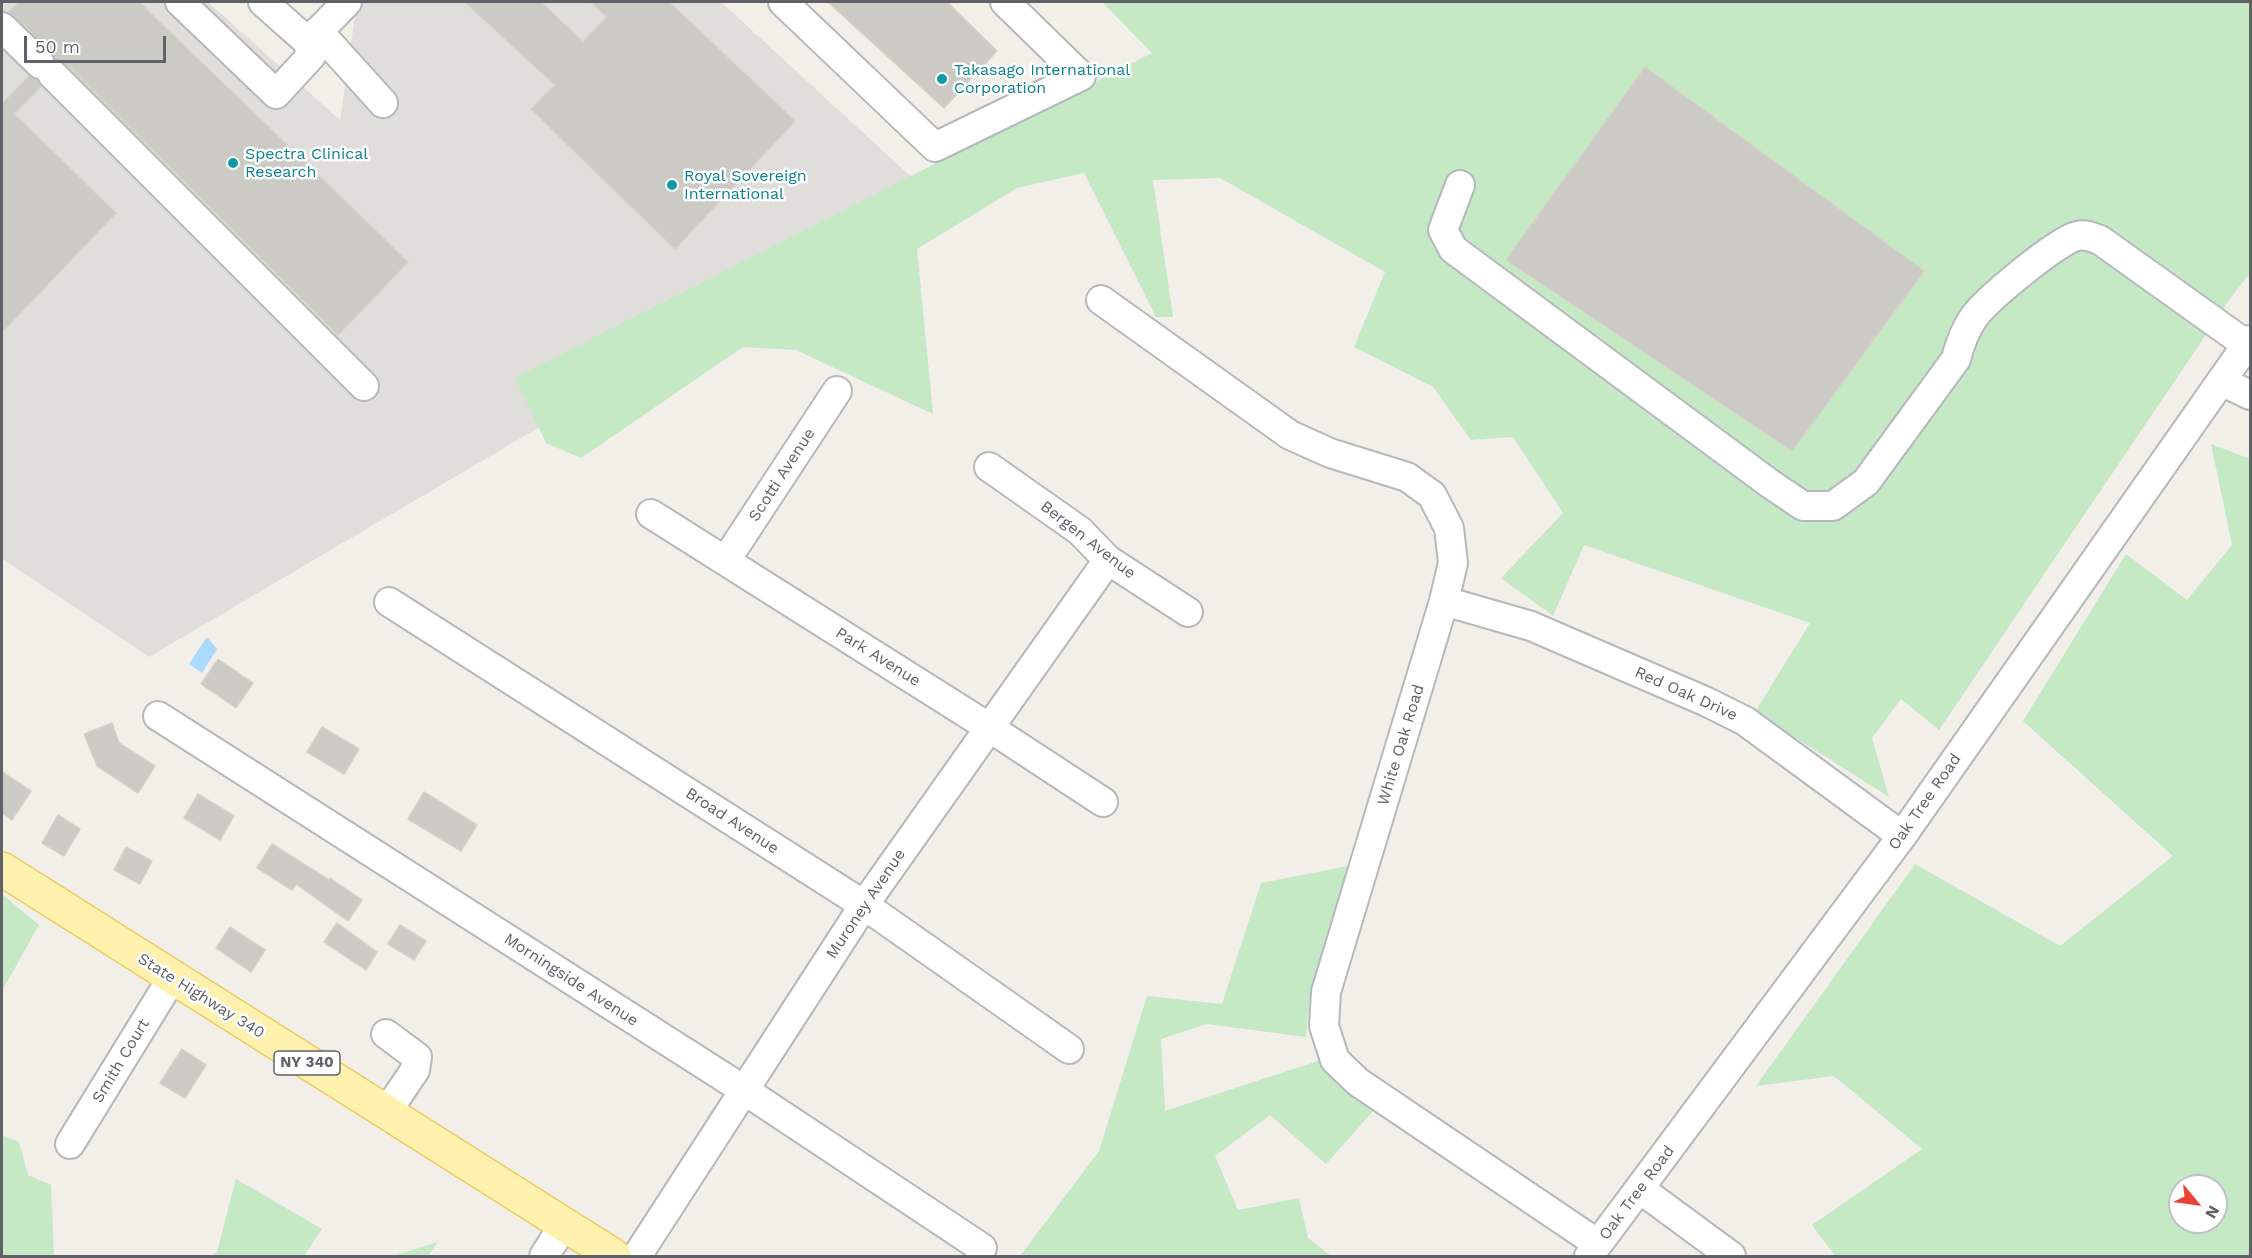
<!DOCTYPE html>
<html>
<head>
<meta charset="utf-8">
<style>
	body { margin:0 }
	#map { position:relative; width:2252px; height:1258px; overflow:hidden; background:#f1efe8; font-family:"Work Sans",sans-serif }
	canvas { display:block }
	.frame { position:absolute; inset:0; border:3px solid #5f6368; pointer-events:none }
	.north { position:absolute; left:2168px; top:1174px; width:60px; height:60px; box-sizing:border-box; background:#fff; border:2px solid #bfc1c3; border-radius:50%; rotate:119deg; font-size:16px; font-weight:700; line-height:24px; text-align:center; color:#5f6368 }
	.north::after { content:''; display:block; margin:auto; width:21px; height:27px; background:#ea4335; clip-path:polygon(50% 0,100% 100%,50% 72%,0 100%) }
	.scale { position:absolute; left:24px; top:36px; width:142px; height:27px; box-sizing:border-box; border:3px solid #5f6368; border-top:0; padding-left:8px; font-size:18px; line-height:21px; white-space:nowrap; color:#5f6368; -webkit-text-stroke:4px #fff; paint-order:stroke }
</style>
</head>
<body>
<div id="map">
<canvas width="2252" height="1258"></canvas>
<div class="frame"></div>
<div class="north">N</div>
<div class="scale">50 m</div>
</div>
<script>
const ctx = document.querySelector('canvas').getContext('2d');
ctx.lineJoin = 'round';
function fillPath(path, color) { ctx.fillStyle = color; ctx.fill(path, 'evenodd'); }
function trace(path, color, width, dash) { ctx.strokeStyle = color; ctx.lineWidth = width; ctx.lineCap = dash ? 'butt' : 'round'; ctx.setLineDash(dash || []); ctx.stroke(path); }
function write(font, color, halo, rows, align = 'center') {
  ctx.font = font + ' "Work Sans",sans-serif'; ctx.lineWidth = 5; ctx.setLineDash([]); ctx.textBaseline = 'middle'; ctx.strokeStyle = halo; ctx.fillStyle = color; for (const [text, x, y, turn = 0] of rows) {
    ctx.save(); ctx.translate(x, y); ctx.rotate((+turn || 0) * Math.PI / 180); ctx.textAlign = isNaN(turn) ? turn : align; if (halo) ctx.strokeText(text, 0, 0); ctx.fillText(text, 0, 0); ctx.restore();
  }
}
fillPath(new Path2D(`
	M2 2H208L340 120 357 2H721L932 196 149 657 2 559Z`), '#e0deda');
fillPath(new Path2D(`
	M1102 2H2250V273L2232 296 1939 730 1901 699 1872 738 1889 797 1755 712 1810 623 1584 545 1553 616 1501 578 1563 513 1513 437 1471 440 1433 387 1354 347 1385 272 1220 178 1153 180 1173 317H1156L1084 173 1017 188 917 249 933 414 796 350 743 347 581 458 546 443 515 378 1152 53Z
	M2211 444 2250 459V1256H1835L1812 1225 1922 1149 1834 1076 1756 1086 1915 864 2060 946 2173 856 2023 721 2126 554 2187 600 2232 545ZM2180 1186H2216V1222H2180Z
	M1348 866 1309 1004 1306 1037 1207 1024 1161 1039 1165 1111 1321 1060 1345 1092 1375 1109 1326 1164 1270 1115 1215 1156 1238 1210 1299 1198 1308 1238 1331 1256H1020L1099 1151 1147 996 1222 1004 1261 883Z
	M2 894 39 925 2 991Z
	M2 1135 19 1142 28 1175 51 1185 54 1256H2Z
	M236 1179 322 1229 304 1256H212L217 1252Z
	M438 1242 428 1256H393Z`), '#c5e8c5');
fillPath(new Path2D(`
	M207 637 217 649 202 673 189 664Z`), '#aadaff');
const building = new Path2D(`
	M19 2H139L408 262 338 335 64 62 55 58 52 52 9 12Z
	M465 2H541L583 42 607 17 591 2H669L795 121 675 249 531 109 555 85Z
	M828 2H947L997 51 944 108Z
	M1645 67 1924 271 1792 451 1506 260Z
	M29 76 37 80 41 86 14 114 116 213 2 332V102L3 103Z
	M218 659 253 683 236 708 201 684Z
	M112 723 119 743 155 766 138 793 97 766 84 734Z
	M322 727 359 749 344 774 307 752Z
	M2 772 31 791 12 820 2 813Z
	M424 792 477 825 461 851 408 819Z
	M198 794 234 816 220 840 184 818Z
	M58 815 80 829 64 856 42 843Z
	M272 844 329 880 330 878 362 900 348 921 296 884 292 890 257 868Z
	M126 847 152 861 140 884 114 870Z
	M337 923 377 952 366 970 324 942Z
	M400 925 426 941 414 960 388 944Z
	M230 927 265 950 251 972 216 948Z
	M182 1049 206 1065 185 1098 160 1083Z`);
fillPath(building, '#cccac5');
trace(building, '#d6d1c6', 1.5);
const minor = new Path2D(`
	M180 2 276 94 311 56 308 42
	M263 2 308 42 347 2
	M783 2 935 147 1081 76 1005 2
	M2 27 40 64
	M318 31 383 103
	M52 74 364 386
	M1460 185 1443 230 1453 249 1769 483 1803 506H1833L1866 482 1956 359C1960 343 1965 330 1974 317 1987 299 2057 241 2077 236 2085 234 2092 237 2100 240L2247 345
	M1101 300 1290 435 1330 453 1407 477 1432 495 1449 528 1453 563 1444 601 1326 992 1324 1026 1335 1060 1358 1082 1598 1244
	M2221 381 2250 395
	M989 467 1080 531 1108 560 1188 612
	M651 514 990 728 1103 802
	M726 560 837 391
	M1444 601 1531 626 1707 702 1745 721 1902 836
	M389 602 864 905 1069 1049
	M158 716 744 1090 982 1248
	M386 1034 417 1057 415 1070 386 1113
	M70 1144 172 978
	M1640 1189 1731 1256
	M544 1256 564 1225
	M637 1256 864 905 1108 560
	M1589 1256 1902 836 2250 340`);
const major = new Path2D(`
	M2 869 614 1256`);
trace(minor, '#b5b8bc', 32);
trace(major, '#f2c960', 36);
trace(minor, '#fff', 28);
trace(major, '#fff2af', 33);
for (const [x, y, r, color] of [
	[942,79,6,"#0f9aa8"],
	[233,163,6,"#0f9aa8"],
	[672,185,6,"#0f9aa8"]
]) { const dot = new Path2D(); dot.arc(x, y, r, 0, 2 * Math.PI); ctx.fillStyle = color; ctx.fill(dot); trace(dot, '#fff', 2); }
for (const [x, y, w] of [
	[307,1063,66]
]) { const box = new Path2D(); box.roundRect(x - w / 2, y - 12, w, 24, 4.5); ctx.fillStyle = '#fff'; ctx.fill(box); trace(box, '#5f6368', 1.5); }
write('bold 15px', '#5f6368', null, [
	["NY 340",307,1063]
]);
write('16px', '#0d838f', '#fff', [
	["Takasago International",954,70],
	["Corporation",954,88],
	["Spectra Clinical",245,154],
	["Research",245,172],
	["Royal Sovereign",684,176],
	["International",684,194]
], 'left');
write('16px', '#5f6368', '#fff', [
	["Scotti Avenue",782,475,-57],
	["Bergen Avenue",1088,540,38],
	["Park Avenue",878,657,32],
	["Red Oak Drive",1686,694,24],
	["White Oak Road",1401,745,-73],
	["Oak Tree Road",1925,802,-55],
	["Broad Avenue",732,821,33],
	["Muroney Avenue",866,904,-56],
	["Morningside Avenue",571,980,33],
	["State Highway 340",201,996,32],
	["Smith Court",121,1061,-59],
	["Oak Tree Road",1637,1193,-53]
]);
</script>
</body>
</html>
